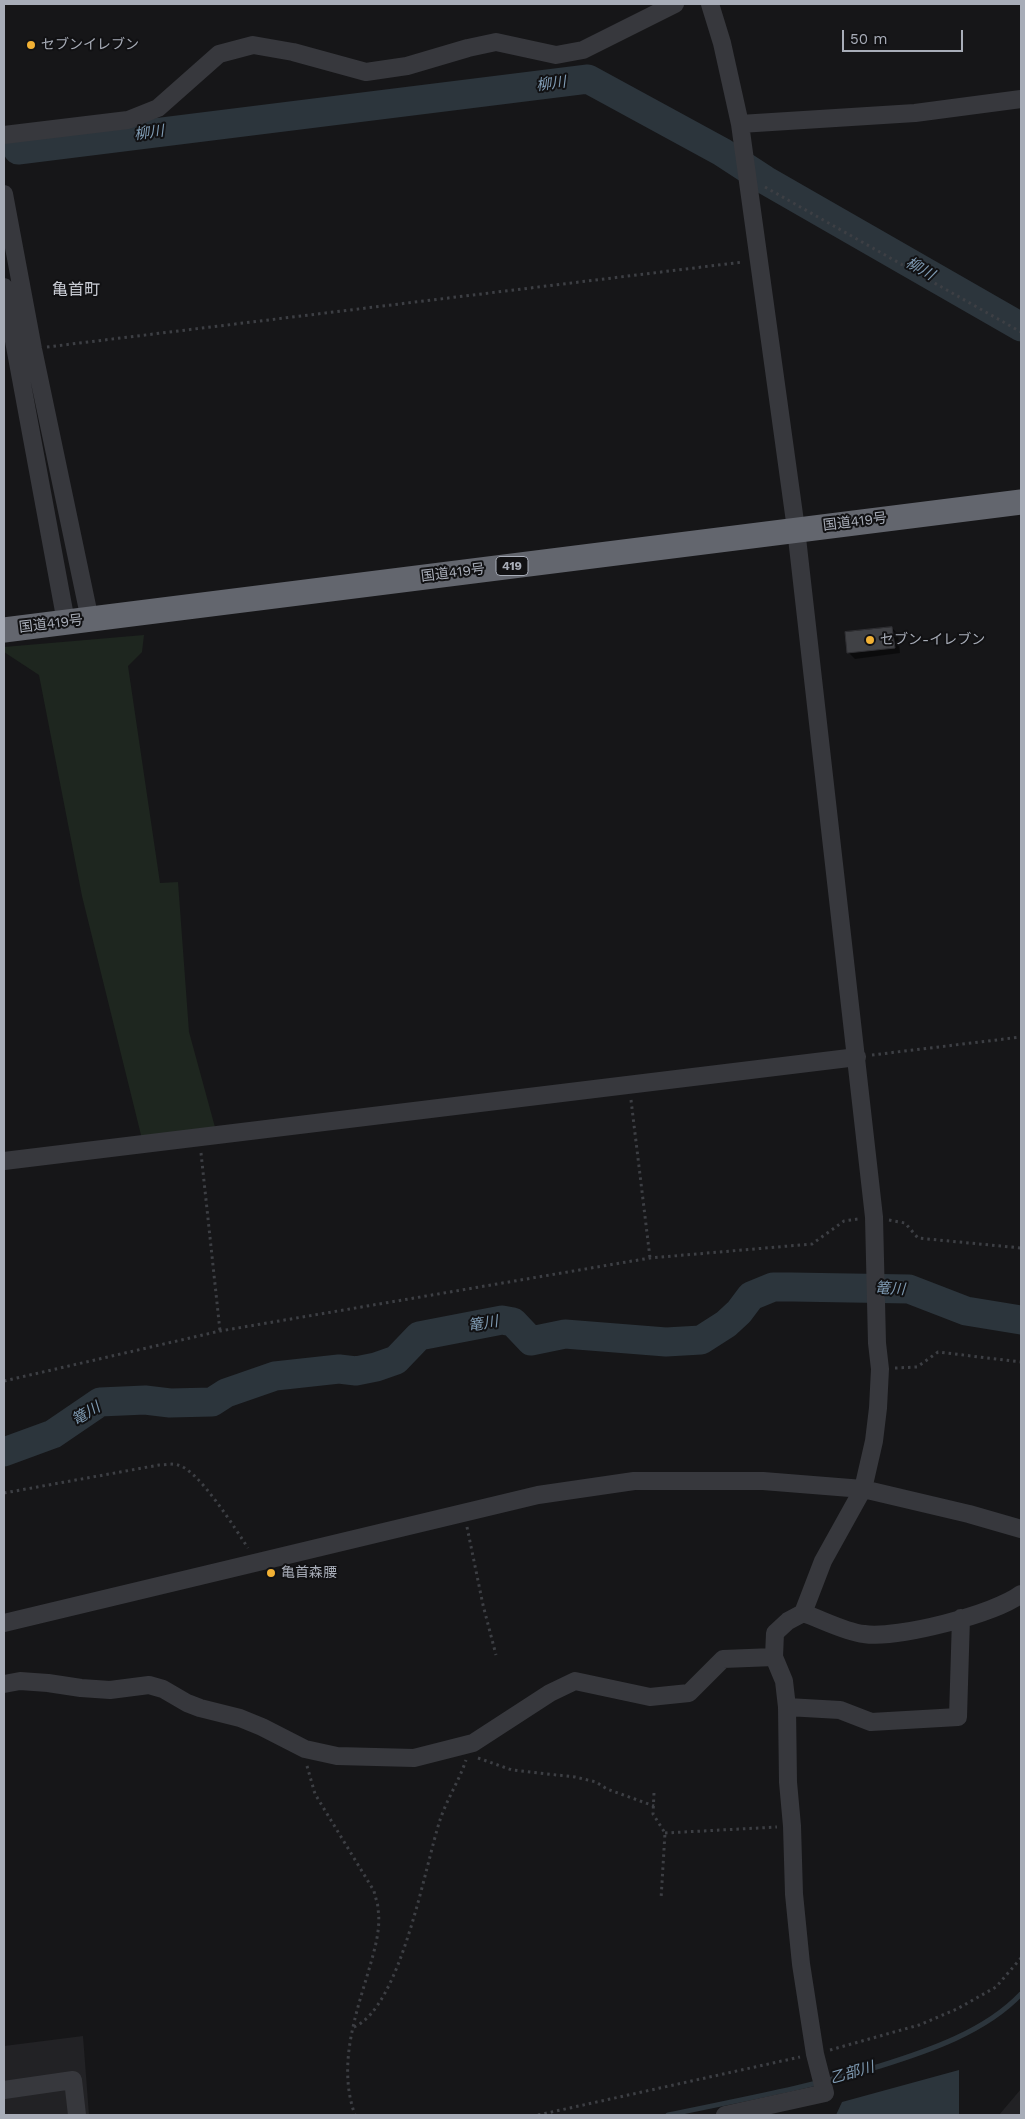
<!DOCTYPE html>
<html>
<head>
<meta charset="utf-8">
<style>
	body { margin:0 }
	#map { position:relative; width:1025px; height:2119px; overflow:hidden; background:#161618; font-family:"Work Sans",sans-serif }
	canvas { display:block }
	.frame { position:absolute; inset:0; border:5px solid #a8adb8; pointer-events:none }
	.scale { position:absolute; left:842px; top:30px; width:121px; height:22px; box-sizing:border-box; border:2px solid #a8adb8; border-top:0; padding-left:6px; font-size:15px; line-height:18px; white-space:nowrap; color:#a8adb8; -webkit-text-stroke:4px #111113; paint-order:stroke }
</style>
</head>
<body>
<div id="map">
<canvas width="1025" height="2119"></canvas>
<div class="frame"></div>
<div class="scale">50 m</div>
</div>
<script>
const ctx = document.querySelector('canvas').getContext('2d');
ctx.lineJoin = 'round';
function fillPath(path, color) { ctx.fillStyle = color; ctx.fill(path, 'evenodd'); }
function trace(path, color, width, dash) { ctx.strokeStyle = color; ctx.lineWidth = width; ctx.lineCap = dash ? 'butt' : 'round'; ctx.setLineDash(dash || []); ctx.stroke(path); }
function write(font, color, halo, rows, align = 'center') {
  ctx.font = font + ' "Work Sans","Noto Sans JP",sans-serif'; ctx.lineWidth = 4; ctx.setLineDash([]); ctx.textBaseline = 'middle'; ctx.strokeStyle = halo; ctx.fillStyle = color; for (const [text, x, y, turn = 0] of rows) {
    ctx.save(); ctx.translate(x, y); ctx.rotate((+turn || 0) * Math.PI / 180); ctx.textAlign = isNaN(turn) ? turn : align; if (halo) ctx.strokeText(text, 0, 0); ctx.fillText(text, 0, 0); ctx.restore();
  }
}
fillPath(new Path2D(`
	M83 2036 89 2115H4V2046Z
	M1021 2089V2115H999Z`), '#222225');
fillPath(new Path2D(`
	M144 635 142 652 128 666 160 883 178 882 189 1032 216 1131 142 1139 82 896 39 675 4 652V647Z`), '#1e261f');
fillPath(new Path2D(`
	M959 2070V2115H836L842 2102Z`), '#2c353c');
fillPath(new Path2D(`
	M892 628 898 634 900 653 855 659 849 653Z`), '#0007');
trace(new Path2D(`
	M668 2115C739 2100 810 2087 880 2066 928 2051 985 2032 1021 1994`), '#2c353c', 5);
trace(new Path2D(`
	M18 150 588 79 722 152 765 180 1021 327
	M4 1452 53 1434 100 1402 145 1400 170 1403 212 1402 226 1393 275 1376 339 1369 356 1371 376 1367 396 1360 419 1336 502 1320 513 1322 531 1341 565 1334 666 1342 701 1340 726 1324 739 1312 751 1296 773 1287H792L909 1289 966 1311 1021 1320`), '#2c353c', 29);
const building = new Path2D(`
	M892 627 895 648 847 653 845 632Z`);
fillPath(building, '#404145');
trace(building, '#303034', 1);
trace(new Path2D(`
	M765 187 1021 332
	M47 347 743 262
	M872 1055 1021 1037
	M631 1100 650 1258
	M201 1153 220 1331
	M889 1220 905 1223 918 1238 1021 1248
	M895 1368 917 1367 938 1352 1021 1362
	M4 1381 220 1331 650 1258 812 1244 844 1221 858 1219
	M4 1493 159 1465C164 1465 173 1463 178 1465 199 1470 236 1530 248 1548
	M467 1527 483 1605 496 1655
	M478 1758 512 1770 575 1777 596 1782 607 1789 654 1806
	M307 1766 315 1794 374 1891C375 1897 378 1903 378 1909 381 1928 375 1948 370 1966 356 2014 337 2065 355 2115
	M654 1793 653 1814 665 1833 661 1899
	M665 1833 777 1827
	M354 2027C401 2007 425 1866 440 1820 447 1799 459 1781 466 1760
	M830 2050 919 2025 957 2009 996 1987 1021 1958
	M538 2115 800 2057`), '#3d3f44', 3, [2.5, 4]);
trace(new Path2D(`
	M710 4 722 43 740 124 796 529 874 1217 877 1343 880 1369 878 1408 874 1441 863 1489 823 1561 803 1613 788 1621 775 1633 774 1657 784 1681 787 1707 788 1782 792 1826 794 1894 801 1964 815 2054 825 2093 725 2115
	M740 124 915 113 1021 99
	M4 135 128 120 158 108 219 54 253 45 293 52 366 72 407 66 468 48 496 42 556 55 583 50 675 4
	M4 194 33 349 90 620
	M4 287 66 622
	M4 1161 857 1057
	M803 1613C821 1619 845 1632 864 1634 897 1639 995 1614 1021 1594
	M4 1623 538 1495 634 1481H763L863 1489 969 1514 1021 1529
	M4 1684 20 1681 48 1683 81 1688 110 1690 149 1685 163 1689 187 1703 200 1708 240 1718 262 1727 305 1749 337 1756 414 1758 473 1743 550 1693 575 1681 650 1697 689 1693 723 1659 774 1657
	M787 1707 840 1710 871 1722 958 1717 961 1618
	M4 2090 73 2080 77 2115`), '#37383d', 18);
trace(new Path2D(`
	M4 630 1021 502`), '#63666e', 25);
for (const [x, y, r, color] of [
	[31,45,5,"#f2b134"],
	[870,640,5,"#f2b134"],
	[271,1573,5,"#f2b134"]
]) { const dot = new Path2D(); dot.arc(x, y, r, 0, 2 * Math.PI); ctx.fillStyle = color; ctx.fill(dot); trace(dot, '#111113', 2); }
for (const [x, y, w] of [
	[512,566,32]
]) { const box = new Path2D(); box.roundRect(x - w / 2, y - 9.5, w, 19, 4); ctx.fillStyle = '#111113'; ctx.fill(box); trace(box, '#a8adb8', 1); }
write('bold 12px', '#a8adb8', null, [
	["419",512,566]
]);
write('14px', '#a8adb8', '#111113', [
	["セブンイレブン",41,45],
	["セブン-イレブン",880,640],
	["亀首森腰",281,1573]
], 'left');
write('14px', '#a8adb8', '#111113', [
	["国道419号",855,522,-7],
	["国道419号",453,573,-7],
	["国道419号",51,624,-7]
]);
write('italic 15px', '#7f9bb3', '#111113', [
	["柳川",551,84,-7],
	["柳川",149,133,-7],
	["柳川",920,269,30],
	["篭川",890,1289,3],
	["篭川",483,1324,-9],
	["篭川",86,1414,-31],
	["乙部川",852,2073,-16]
]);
write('16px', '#c9ccd4', '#111113', [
	["亀首町",76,290]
]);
</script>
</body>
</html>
